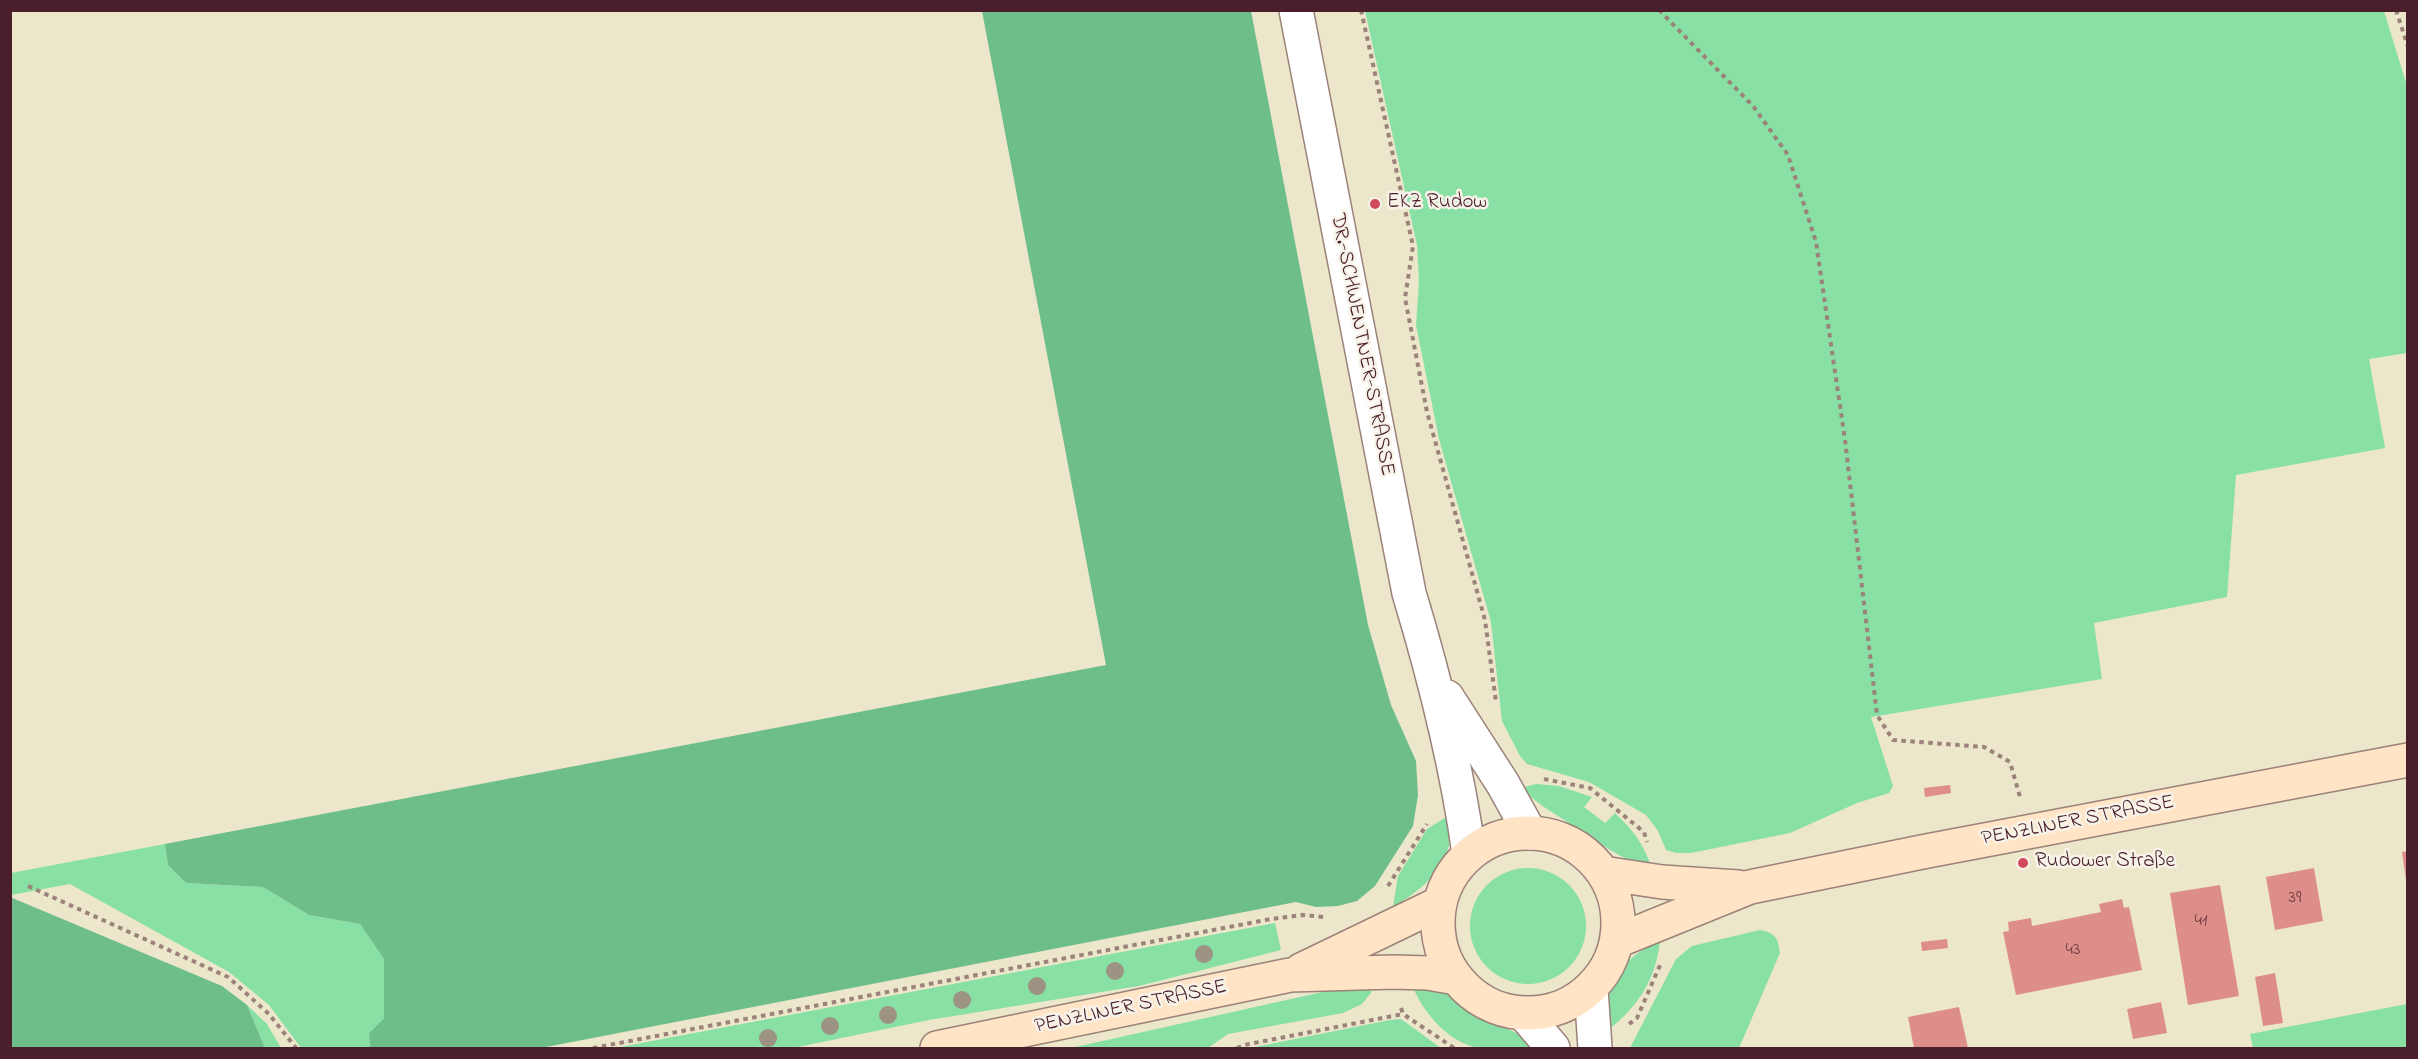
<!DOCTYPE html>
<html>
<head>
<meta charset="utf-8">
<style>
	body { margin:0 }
	#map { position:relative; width:2418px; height:1059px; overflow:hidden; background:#ece6ca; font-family:"Indie Flower",sans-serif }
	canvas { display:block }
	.frame { position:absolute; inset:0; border:12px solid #4a1f2b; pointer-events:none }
</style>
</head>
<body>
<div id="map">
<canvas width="2418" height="1059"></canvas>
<div class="frame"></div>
</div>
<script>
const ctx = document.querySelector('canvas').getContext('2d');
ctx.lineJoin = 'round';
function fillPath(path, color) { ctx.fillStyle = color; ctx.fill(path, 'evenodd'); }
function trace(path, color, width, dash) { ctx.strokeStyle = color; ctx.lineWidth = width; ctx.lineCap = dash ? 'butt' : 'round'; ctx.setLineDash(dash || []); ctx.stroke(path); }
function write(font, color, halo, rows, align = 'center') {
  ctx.font = font + ' "Indie Flower",sans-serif'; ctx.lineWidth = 5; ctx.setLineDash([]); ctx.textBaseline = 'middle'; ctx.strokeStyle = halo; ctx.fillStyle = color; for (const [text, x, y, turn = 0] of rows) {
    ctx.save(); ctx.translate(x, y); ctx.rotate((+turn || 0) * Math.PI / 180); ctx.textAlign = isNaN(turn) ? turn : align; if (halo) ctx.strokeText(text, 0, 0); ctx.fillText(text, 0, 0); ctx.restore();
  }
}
fillPath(new Path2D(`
	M1365 11H2384L2407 86V353L2369 359 2385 448 2236 475 2227 597 2094 623 2102 679 1871 717 1893 786 1889 793 1857 803 1790 833 1691 853H1676L1666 850 1658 831 1646 815 1589 782 1527 764 1520 756 1502 721 1491 622 1439 439 1416 325 1419 281 1417 245Z
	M1536 784 1559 786 1592 797 1584 807 1605 823 1615 813C1633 830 1645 845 1652 870 1623 860 1602 845 1578 829 1557 815 1538 805 1521 788Z
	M1453 813C1454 860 1432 884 1393 907L1398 876 1427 829Z
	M165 844 168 865 186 883 263 887 309 915 360 924 384 959V1018L369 1033 370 1048H301L269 1005 229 972 70 884 11 895V873Z
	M1470 926a58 58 0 1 1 116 0a58 58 0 1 1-116 0Z
	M1275 923 1281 950 1139 986 929 1020 793 1048H615Z
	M1760 930C1775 933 1778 937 1780 953L1739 1048H1630L1676 959 1692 946Z
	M1660 941C1656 979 1638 1007 1608 1030 1602 987 1620 958 1660 941Z
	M1372 981 1371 993 1362 1004 1343 1013 1228 1034 1208 1048H1071Z
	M1411 982 1448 994 1468 1010 1527 1038 1538 1048C1519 1048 1496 1052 1478 1048 1447 1042 1420 1009 1411 982Z
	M2407 1004V1048H2253L2250 1034Z
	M247 1005 267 1024 281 1048H265Z
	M1401 1019 1441 1048H1250L1390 1020Z`), '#88e0a4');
fillPath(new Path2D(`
	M982 11H1251L1368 625 1391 705 1416 761 1418 795 1413 826 1375 886 1357 901 1338 906 1316 907 1296 902 541 1048H370L369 1033 384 1018V959L360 924 309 915 263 887 186 883 168 865 165 844 1106 665Z
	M10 897 222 986 247 1005 265 1048H11Z`), '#6ebe8a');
fillPath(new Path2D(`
	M1950 785 1951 793 1925 797 1924 788Z
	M2408 851V880H2406L2402 852Z
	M2314 868 2323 921 2275 930 2266 877Z
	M2220 885 2239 996 2188 1005 2170 893Z
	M2122 899 2124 908 2129 907 2142 970 2016 995 2003 932 2009 931 2008 922 2031 918 2032 926 2101 912 2099 904Z
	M1947 939 1948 948 1922 951 1921 942Z
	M2275 973 2283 1023 2263 1026 2255 977Z
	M2161 1002 2167 1033 2133 1039 2127 1009Z
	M1959 1007 1968 1048H1914L1908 1017Z`), '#de8e89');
const minor = new Path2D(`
	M1296 10 1409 593C1435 679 1457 766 1469 854
	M1447 697 1503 784 1530 833
	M1591 989 1595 1048
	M1524 1014 1553 1048`);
const secondary = new Path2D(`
	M1438 923a90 90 0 1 1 180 0a90 90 0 1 1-180 0Z
	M1603 873 1662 882 1738 887
	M1617 941 1750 887 1927 851 2408 760
	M1301 970 1440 903
	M937 1048 1290 975 1393 972 1428 973 1456 978`);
trace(minor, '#9b827a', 36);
trace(secondary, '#9b827a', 36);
trace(new Path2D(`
	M1361 10 1413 246 1405 298 1427 412 1485 620 1496 702
	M1659 10 1753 106 1788 155 1816 242 1845 440 1877 715 1893 740 1984 747 2010 762 2020 797
	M2396 10 2408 47
	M1544 779 1590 788 1644 832 1647 842
	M28 886 228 977 269 1014 296 1048
	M1388 886 1427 824
	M1401 1008 1403 1014 1454 1048
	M1629 1024 1637 1018 1661 963
	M593 1048 1271 919 1303 915 1324 917
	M1237 1048 1244 1045 1403 1014`), '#9b827a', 4, [4.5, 4.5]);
trace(minor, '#fff', 33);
trace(secondary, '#ffe4c6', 33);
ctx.fillStyle = '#9c9383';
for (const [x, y] of [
	[1204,954],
	[1115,971],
	[1037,986],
	[962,1000],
	[888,1015],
	[830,1026],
	[768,1038]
]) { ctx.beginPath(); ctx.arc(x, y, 9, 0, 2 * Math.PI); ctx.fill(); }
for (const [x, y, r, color] of [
	[1375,204,6,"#d1495b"],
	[2023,863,6,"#d1495b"]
]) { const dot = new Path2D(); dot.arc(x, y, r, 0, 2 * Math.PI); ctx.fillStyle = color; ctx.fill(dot); trace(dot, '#f7f3e8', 2); }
write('18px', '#6f3b42', null, [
	["39",2295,899],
	["41",2201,922],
	["43",2073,951]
]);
write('21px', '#4a1f2b', '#f7f3e8', [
	["EKZ Rudow",1387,204],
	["Rudower Straße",2035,863]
], 'left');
write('21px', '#4a1f2b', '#f7f3e8', [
	["DR.-SCHWENTNER-STRASSE",1361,345,79],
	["PENZLINER STRASSE",2078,822,-11],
	["PENZLINER STRASSE",1131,1008,-12]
]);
</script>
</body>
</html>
